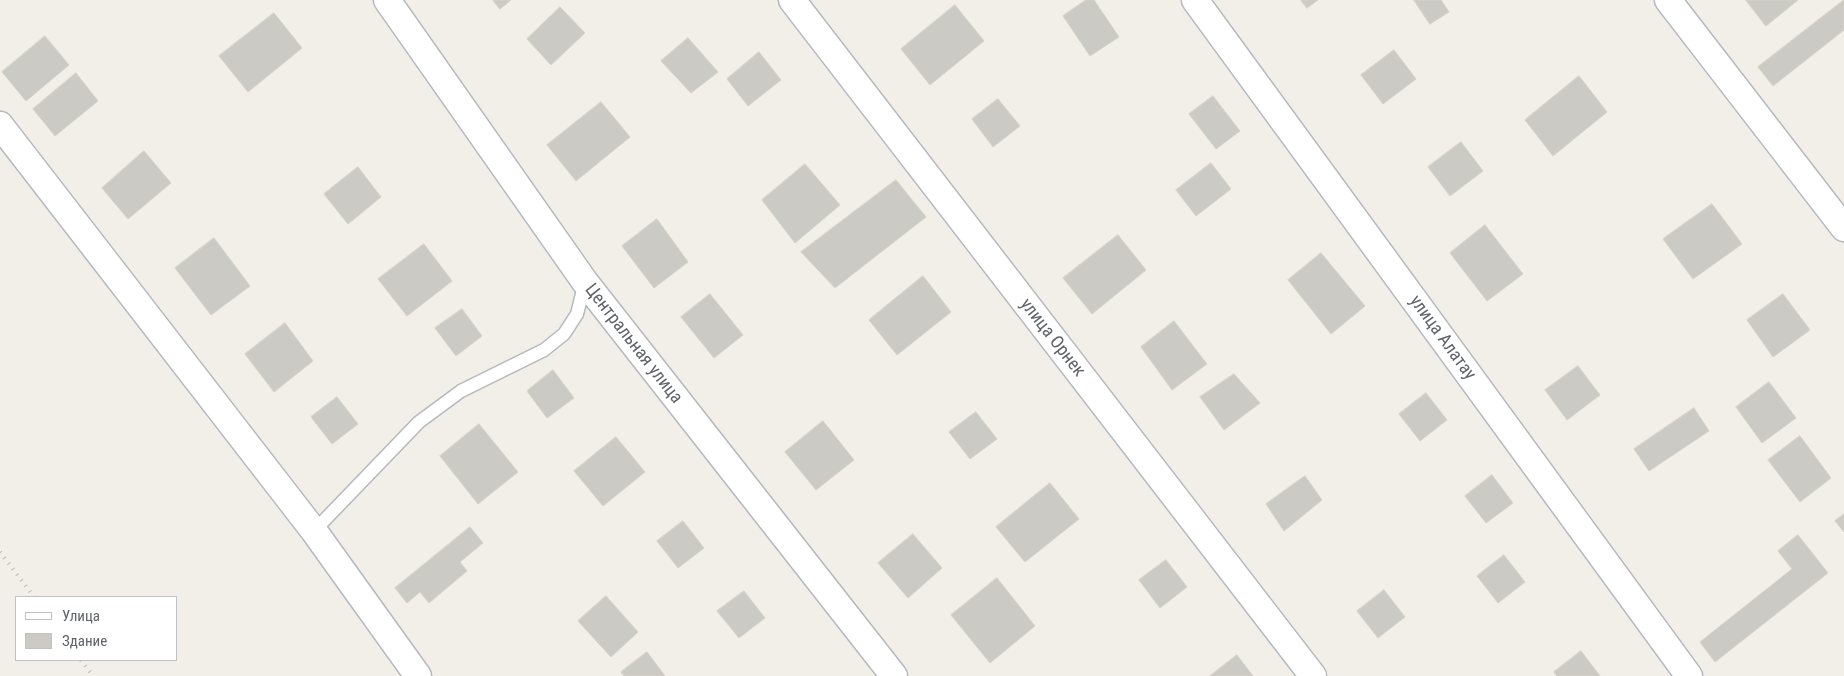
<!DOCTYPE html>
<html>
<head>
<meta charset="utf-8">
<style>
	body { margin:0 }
	#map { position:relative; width:1844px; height:676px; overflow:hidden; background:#f1efe8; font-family:"Roboto Condensed",sans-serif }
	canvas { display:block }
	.legend { position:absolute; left:15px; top:596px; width:162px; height:65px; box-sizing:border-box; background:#fff; border:1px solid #bfc1c3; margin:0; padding:6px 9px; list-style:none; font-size:15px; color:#5f6368 }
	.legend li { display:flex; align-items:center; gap:10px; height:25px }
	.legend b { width:25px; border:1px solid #bfc1c3 }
</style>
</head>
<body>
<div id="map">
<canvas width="1844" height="676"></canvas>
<ul class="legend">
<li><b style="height:6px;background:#fff"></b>Улица</li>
<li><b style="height:14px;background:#cccac5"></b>Здание</li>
</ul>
</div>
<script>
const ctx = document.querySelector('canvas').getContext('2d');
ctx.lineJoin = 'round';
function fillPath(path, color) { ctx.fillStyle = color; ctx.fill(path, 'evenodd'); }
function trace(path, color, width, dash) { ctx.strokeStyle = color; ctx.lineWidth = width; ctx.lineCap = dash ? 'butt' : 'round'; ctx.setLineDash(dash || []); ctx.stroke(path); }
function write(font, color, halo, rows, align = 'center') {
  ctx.font = font + ' "Roboto Condensed",sans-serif'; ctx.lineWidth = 5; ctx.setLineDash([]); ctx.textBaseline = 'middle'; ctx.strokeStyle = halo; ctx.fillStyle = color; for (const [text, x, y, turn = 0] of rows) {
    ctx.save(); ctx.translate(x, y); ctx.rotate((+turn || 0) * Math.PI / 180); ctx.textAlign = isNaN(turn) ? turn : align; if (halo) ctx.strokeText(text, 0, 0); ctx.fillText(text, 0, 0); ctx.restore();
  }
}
const building = new Path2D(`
	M493 0H511L500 9Z
	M1086 0H1094L1119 37 1090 56 1063 16Z
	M1301 0H1318L1307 8Z
	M1414 0H1441L1449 12 1430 24Z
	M1746 0H1798L1766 26Z
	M1844 0V30L1773 86 1758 67Z
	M955 5 984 41 930 85 901 49Z
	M560 7 585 33 551 65 527 39Z
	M274 13 302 48 248 92 219 56Z
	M45 36 69 65 26 101 2 72Z
	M688 38 718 72 691 93 661 61Z
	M1394 50 1416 79 1383 104 1361 75Z
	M759 52 781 80 748 106 727 79Z
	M76 73 98 101 55 136 33 109Z
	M1579 76 1607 112 1553 156 1525 120Z
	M1213 96 1240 131 1216 149 1189 114Z
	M998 99 1020 126 993 147 972 119Z
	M601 102 630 137 576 181 547 145Z
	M1461 142 1483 171 1450 196 1428 167Z
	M144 151 171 183 128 219 102 188Z
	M1211 163 1231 189 1196 216 1176 190Z
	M805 164 840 205 795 243 762 200Z
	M358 167 381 197 348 224 324 194Z
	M896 180 926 217 835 288 801 252Z
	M1712 204 1742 244 1693 279 1663 239Z
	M657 219 688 262 654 288 622 246Z
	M1485 225 1523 274 1487 301 1450 253Z
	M1118 235 1146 270 1092 314 1063 278Z
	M214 238 250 286 211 315 175 268Z
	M424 244 452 281 407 316 378 279Z
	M1321 253 1365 306 1331 334 1288 280Z
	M923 276 951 312 897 355 869 320Z
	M710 294 743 335 714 358 681 317Z
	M1783 294 1810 330 1773 357 1747 320Z
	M462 309 482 336 456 356 435 328Z
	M1174 321 1207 364 1172 390 1141 347Z
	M285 323 313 361 274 392 245 354Z
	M1578 366 1600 395 1567 420 1545 390Z
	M553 370 574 398 547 418 527 391Z
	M1234 374 1260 403 1224 430 1200 397Z
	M1769 382 1796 418 1762 443 1736 407Z
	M1426 393 1447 420 1420 441 1399 414Z
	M337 397 358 424 332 444 311 417Z
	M1694 408 1709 431 1649 471 1634 449Z
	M976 412 997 439 970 459 949 432Z
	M823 421 854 460 816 490 785 452Z
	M479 424 518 472 478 504 440 456Z
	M1800 436 1831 478 1800 502 1768 460Z
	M616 437 645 472 603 506 574 471Z
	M1492 475 1513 503 1486 523 1465 496Z
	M1305 476 1322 500 1284 531 1266 504Z
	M1050 483 1079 519 1025 562 996 527Z
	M1844 514V532L1835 521Z
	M683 521 704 548 678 568 657 541Z
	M470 527 483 543 460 562 467 571 429 603 420 592 407 603 395 588Z
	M913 534 942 568 908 598 878 563Z
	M1798 535 1828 573 1715 662 1700 642 1792 569 1778 551Z
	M1504 555 1525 582 1498 603 1477 576Z
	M1166 560 1187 587 1160 608 1139 580Z
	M997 578 1035 626 990 663 951 615Z
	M1384 590 1405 617 1378 638 1357 611Z
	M744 591 765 618 739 638 717 611Z
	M606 596 638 632 611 657 578 621Z
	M1581 651 1600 676H1557L1554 672Z
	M647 652 665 676H624L621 672Z
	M1237 655 1253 676H1210Z`);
fillPath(building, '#cccac5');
trace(building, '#d6d1c6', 1);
const service = new Path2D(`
	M314 531 419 422 461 391 544 350 564 334 577 314 585 282`);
const minor = new Path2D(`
	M387 0 585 282 894 676
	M792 0 1313 676
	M1195 0 1689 676
	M1668 0 1844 228
	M0 125 314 531 418 676`);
trace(service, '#b5b8bc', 15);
trace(minor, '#b5b8bc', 29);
trace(service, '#fff', 12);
trace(minor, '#fff', 26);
trace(new Path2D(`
	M0 552 34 597
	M81 660 93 676`), '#b6b7b8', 4, [1, 6]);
write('18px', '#5f6368', '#fff', [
	["улица Орнек",1052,338,52],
	["улица Алатау",1442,338,54],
	["Центральная улица",633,344,52]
]);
</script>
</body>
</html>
